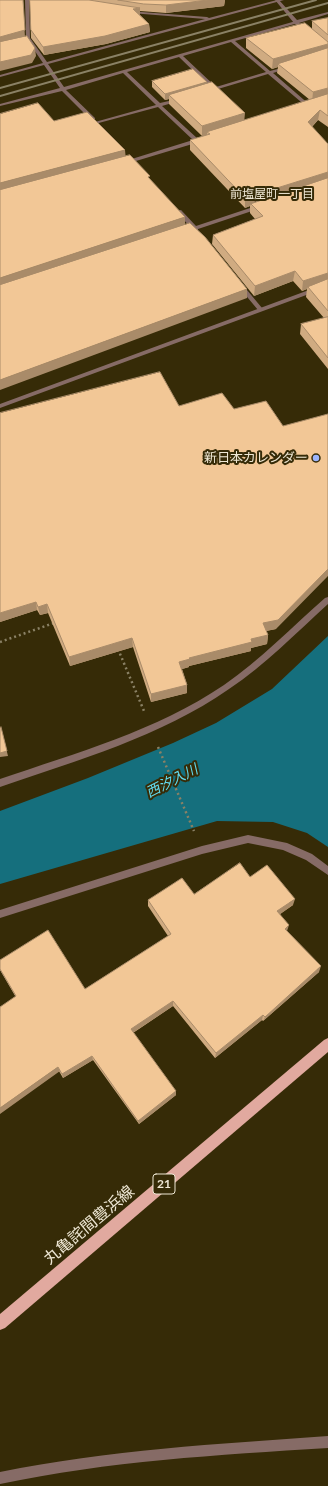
<!DOCTYPE html>
<html>
<head>
<meta charset="utf-8">
<style>
	body { margin:0 }
	canvas { display:block; background:#362b07 }
</style>
</head>
<body>
<canvas width="328" height="1486"></canvas>
<script>
const ctx = document.querySelector('canvas').getContext('2d');
ctx.lineJoin = 'round';
function fillPath(path, color) { ctx.fillStyle = color; ctx.fill(path, 'evenodd'); }
function trace(path, color, width, dash) { ctx.strokeStyle = color; ctx.lineWidth = width; ctx.lineCap = dash ? 'butt' : 'round'; ctx.setLineDash(dash || []); ctx.stroke(path); }
function write(font, color, halo, rows, align = 'center') {
  ctx.font = font + ' Lato,"Noto Sans JP",sans-serif'; ctx.lineWidth = 4; ctx.setLineDash([]); ctx.textBaseline = 'middle'; ctx.strokeStyle = halo; ctx.fillStyle = color; for (const [text, x, y, turn = 0] of rows) {
    ctx.save(); ctx.translate(x, y); ctx.rotate((+turn || 0) * Math.PI / 180); ctx.textAlign = isNaN(turn) ? turn : align; if (halo) ctx.strokeText(text, 0, 0); ctx.fillText(text, 0, 0); ctx.restore();
  }
}
fillPath(new Path2D(`
	M328 636V847L307 833 273 822 217 821 0 884V811L88 778 173 743 216 723 272 689Z`), '#156f7d');
trace(new Path2D(`
	M0 642 54 623
	M118 649 144 711
	M158 747 194 831`), '#8a8165', 2.5, [2, 3]);
fillPath(new Path2D(`
	M25 0H29L30 38 47 62 205 19 131 13 129 12V11L207 17 209 18 277 0H284L48 64 64 87 296 21H298V23L235 41 270 71 289 66V68L273 73 311 106 307 107 268 74 218 89 219 92 214 91 206 92V90L211 88 179 57 127 72 160 103 182 98V100L162 106 198 139 202 140 199 142 126 164H122V162L193 140 158 107 95 124V122L156 105 123 73 66 90 95 118V120H91L62 91 0 106V104L60 88 44 65 0 77V75L43 63 26 38ZM231 42 266 72 216 87 183 56Z
	M259 205 262 207 261 208 198 229V231H188V229L191 228 176 211 181 210 196 226Z
	M240 283 242 284 262 308V310H258L238 286V284Z
	M328 597V604C296 633 265 665 229 689 160 737 78 760 0 787V779C76 753 156 731 224 685 260 660 292 627 325 598Z
	M248 835 287 843 312 854 328 866V875L306 860 283 850 248 843 202 854 0 918V910L202 846Z
	M328 1436V1448C217 1455 109 1461 0 1484V1472C109 1450 217 1444 328 1436Z`), '#866b66');
fillPath(new Path2D(`
	M275 0H279L297 20 328 12V14L299 23 308 31 304 32 294 23Z
	M328 283V287L0 408V404Z`), '#866b66');
fillPath(new Path2D(`
	M328 1038V1052L5 1328 0 1330V1314L324 1040Z`), '#e1a99f');
trace(new Path2D(`
	M0 88 316 0
	M0 96 328 3`), '#8a8165', 2);
fillPath(new Path2D(`
	M30 0H225L224 6 166 13 140 11V15L149 24 150 32 106 44 44 55 31 38Z
	M328 18V127L318 120 312 127 328 144V369L300 334 301 324 324 318 306 297 307 289 302 291 293 281 254 296 212 244 213 235 255 219 250 213V206L245 208 190 150V140L207 135 202 136 169 104V99L165 100 152 87V81L207 84 244 120 310 100 277 73 278 67 272 69 246 48V38L312 29V21Z
	M0 413 276 629 266 631 268 635 267 644 251 648V651L189 666V667L182 669 187 685V693L151 702 133 647 70 666 48 613 40 615 37 610 0 622Z
	M250 877 293 905 280 914 287 931 319 972 263 1021 262 1020 215 1058 173 1006 133 1033 176 1095 139 1124 93 1060 63 1078 0 970V960L85 989 168 936 148 906V900L194 894Z`), '#d0ab81');
fillPath(new Path2D(`
	M23 0 25 38 0 45V37Z
	M208 0H225L224 6 166 13V5Z
	M140 8V16L133 9Z
	M149 24 150 32 106 44 44 55 43 47Z
	M328 44V53L278 64V67L272 69 273 59Z
	M35 48 36 56 32 63 0 71V62Z
	M207 82 206 88 169 95V99L165 100V94Z
	M328 88V94L312 102 313 92Z
	M320 110 318 120 307 132 308 122Z
	M245 113 244 123 207 132V135L202 136V126Z
	M125 150 126 160 0 193V183Z
	M328 172V181L251 204 250 206 245 208V198Z
	M185 217V227L0 288V278Z
	M295 271 293 281 254 296 255 286Z
	M328 273V282L308 287 307 289 302 291 303 281Z
	M247 289V298L0 390V380Z
	M328 569V576L276 629 261 632 263 623Z
	M36 602 37 610 0 622V613Z
	M47 604 48 613 40 615 38 607Z
	M268 635 267 644 251 648V651L189 666V667L179 670V662L189 658 251 639Z
	M132 638 133 647 70 666 69 657Z
	M187 685V693L151 702V694Z
	M2 732 8 756 0 757V753Z
	M295 899 293 905 276 917 277 911Z
	M289 925 287 931 285 929Z
	M321 966 319 972 263 1021 265 1017Z
	M173 1001V1006L131 1034V1029Z
	M263 1015 262 1020 215 1058 216 1053Z
	M92 1056 93 1060 63 1078 62 1074Z
	M58 1067 60 1071 0 1114V1108Z
	M176 1091V1095L139 1124 138 1121Z`), '#a98b69');
const building = new Path2D(`
	M0 0H23L25 30 0 37Z
	M30 0H89L140 8 133 9 149 24 105 36 43 47 31 30Z
	M118 0H208L166 5 144 4Z
	M328 18V35L312 21Z
	M305 23 328 42V44L273 59 246 38Z
	M27 36 35 48 31 55 0 62V42Z
	M328 48V88L313 92 278 64Z
	M193 69 207 82 165 94 152 81Z
	M212 82 245 113 202 126 169 95Z
	M328 94V116L320 110 308 122 328 144V172L245 198 190 140 210 134 207 132Z
	M38 103 54 121 87 112 125 150 0 183V114Z
	M130 155 150 176 148 177 185 217 0 278V190Z
	M328 178V273L303 281 295 271 255 286 213 235 263 216 251 204Z
	M190 223 205 237 247 289 0 380V285Z
	M328 279V311L308 287Z
	M328 317V358L301 324Z
	M160 372 179 406 222 393 234 409 266 401 283 426 328 414V569L278 620 263 623 268 635 251 639 252 642 189 658 190 659 179 662 187 685 151 694 132 638 69 657 47 604 38 607 36 602 0 613V413Z
	M1 727 7 751 0 753V728Z
	M240 863 250 877 267 865 295 899 277 911 289 925 285 929 321 966 265 1017 263 1015 216 1053 173 1001 131 1029 176 1091 138 1121 92 1056 62 1074 58 1067 0 1108V1007L16 996 0 969V960L48 930 85 989 171 934 148 900 182 878 194 894Z`);
fillPath(building, '#f2c796');
trace(building, '#a98b69', 1);
for (const [x, y, r, color] of [
	[316,458,4,"#9cb4fd"]
]) { const dot = new Path2D(); dot.arc(x, y, r, 0, 2 * Math.PI); ctx.fillStyle = color; ctx.fill(dot); trace(dot, '#362b07', 1.5); }
write('12px', '#eee7d4', '#362b07', [
	["前塩屋町一丁目",272,194]
]);
for (const [x, y, w] of [
	[164,1184,22]
]) { const box = new Path2D(); box.roundRect(x - w / 2, y - 10, w, 20, 3); ctx.fillStyle = '#362b07'; ctx.fill(box); trace(box, '#eee7d4', 1); }
write('bold 12px', '#eee7d4', null, [
	["21",164,1184]
]);
write('13px', '#eee7d4', '#362b07', [
	["新日本カレンダー",308,458]
], 'right');
write('italic 14px', '#62dbef', '#362b07', [
	["西汐入川",172,781,-27]
]);
write('16px', '#eee7d4', '#362b07', [
	["丸亀詫間豊浜線",89,1225,-40]
]);
</script>
</body>
</html>
